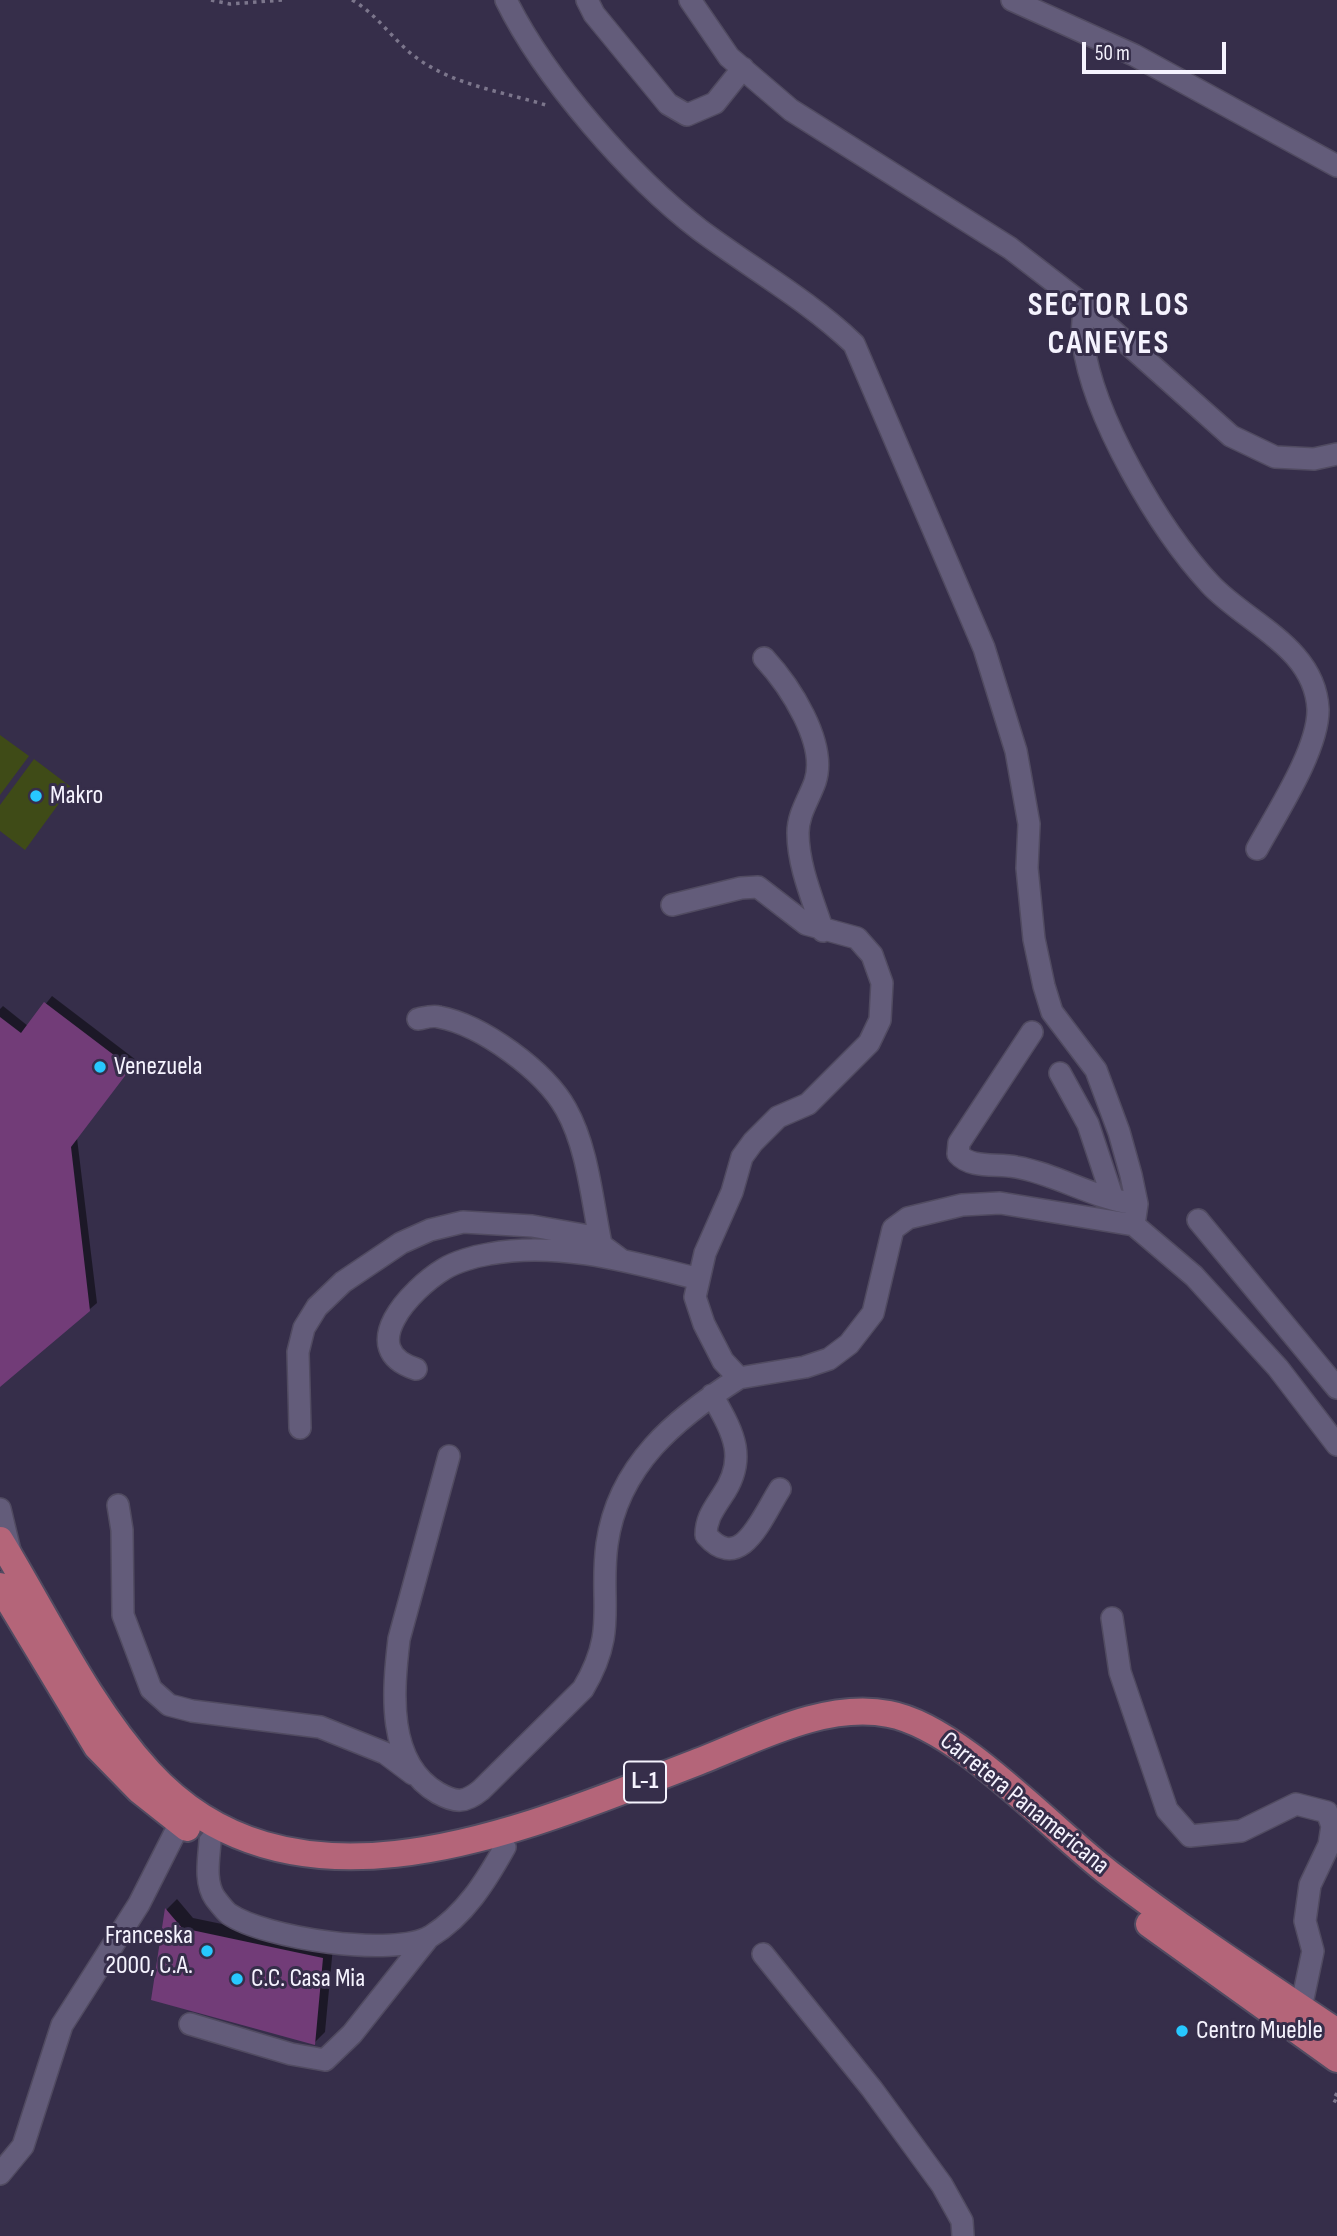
<!DOCTYPE html>
<html>
<head>
<meta charset="utf-8">
<style>
	body { margin:0 }
	#map { position:relative; width:1337px; height:2236px; overflow:hidden; background:#362e4a; font-family:"Sofia Sans Condensed",sans-serif }
	canvas { display:block }
	.scale { position:absolute; left:1082px; top:42px; width:144px; height:32px; box-sizing:border-box; border:4px solid #f5f3fe; border-top:0; padding-left:9px; font-size:21px; line-height:24px; white-space:nowrap; color:#f5f3fe; -webkit-text-stroke:5px #362e4a; paint-order:stroke }
</style>
</head>
<body>
<div id="map">
<canvas width="1337" height="2236"></canvas>
<div class="scale">50 m</div>
</div>
<script>
const ctx = document.querySelector('canvas').getContext('2d');
ctx.lineJoin = 'round';
function fillPath(path, color) { ctx.fillStyle = color; ctx.fill(path, 'evenodd'); }
function trace(path, color, width, dash) { ctx.strokeStyle = color; ctx.lineWidth = width; ctx.lineCap = dash ? 'butt' : 'round'; ctx.setLineDash(dash || []); ctx.stroke(path); }
function write(font, color, halo, rows, align = 'center') {
  ctx.font = font + ' "Sofia Sans Condensed",sans-serif'; ctx.lineWidth = 6; ctx.setLineDash([]); ctx.textBaseline = 'middle'; ctx.strokeStyle = halo; ctx.fillStyle = color; for (const [text, x, y, turn = 0] of rows) {
    ctx.save(); ctx.translate(x, y); ctx.rotate((+turn || 0) * Math.PI / 180); ctx.textAlign = isNaN(turn) ? turn : align; if (halo) ctx.strokeText(text, 0, 0); ctx.fillText(text, 0, 0); ctx.restore();
  }
}
fillPath(new Path2D(`
	M0 735 29 756 0 795Z
	M34 759 71 787 25 850 0 831V805Z`), '#3f4b17');
fillPath(new Path2D(`
	M52 996 136 1060 77 1138 97 1303 0 1385V1009L3 1006 28 1026Z
	M177 1899 193 1918 333 1947 325 2032 314 2043 153 1999 167 1909Z`), '#0007');
fillPath(new Path2D(`
	M44 1002 131 1068 71 1147 90 1311 0 1387V1017L21 1033Z
	M165 1908 182 1928 323 1958 315 2045 151 2000Z`), '#723c78');
const minor = new Path2D(`
	M506 0C544 78 631 177 700 230 751 268 808 300 854 344L984 648 1016 751 1029 824 1027 868 1034 939 1044 986 1052 1012 1096 1070 1119 1132 1131 1175 1137 1204 1134 1225
	M587 0 594 14 668 104 687 115 715 103 743 68
	M690 0 729 57 791 110 1010 248 1084 305 1231 436 1275 457 1314 459 1337 454
	M1012 0 1134 55 1337 166
	M1084 305C1084 317 1081 330 1083 342 1093 417 1159 529 1210 584 1246 623 1315 647 1318 709 1319 749 1276 814 1257 849
	M764 658C789 685 828 743 815 782 809 799 798 814 798 833 798 866 813 900 823 931
	M672 905 741 888 758 887 806 924 857 938 872 955 882 983 880 1020 869 1043 808 1104 778 1117 753 1142 742 1157 732 1192 705 1253 695 1297 704 1324 723 1361 739 1378 805 1367 829 1359 849 1344 873 1313 893 1229 908 1218 962 1205 1000 1203 1134 1225 1194 1276 1278 1368 1337 1445
	M418 1019C424 1018 432 1015 439 1017 482 1025 545 1071 566 1109 588 1148 592 1201 601 1244
	M1032 1032 959 1143 958 1154C971 1169 997 1163 1016 1167 1057 1174 1096 1200 1137 1204
	M1060 1073 1088 1124 1113 1199
	M1198 1220 1337 1388
	M416 1369C354 1349 411 1289 444 1269 455 1262 476 1256 489 1254 559 1241 631 1262 699 1279
	M712 1395C732 1431 749 1457 722 1496 713 1510 706 1519 706 1535 741 1575 762 1517 780 1489
	M300 1428 298 1352 304 1328 317 1307 343 1282 401 1243 430 1230 463 1222 532 1226 589 1236 620 1259
	M449 1456 399 1639C393 1691 386 1763 438 1793 456 1803 465 1803 481 1790L583 1689C618 1631 599 1603 607 1544 618 1465 676 1418 739 1378
	M118 1505 122 1530 123 1615 151 1689 169 1705 192 1711 320 1727 385 1753 413 1774
	M0 1509 11 1555
	M1112 1618 1120 1672 1167 1810 1190 1836 1241 1831 1296 1804 1327 1812 1332 1826 1329 1845 1310 1885 1305 1921 1313 1951 1301 2008
	M210 1841C209 1858 204 1882 215 1898 219 1903 224 1910 229 1914 264 1938 394 1958 431 1936 465 1915 486 1881 505 1847
	M763 1954 872 2089 942 2185 962 2221 963 2236
	M190 2024 291 2054 325 2060 352 2034 429 1937
	M0 2174 23 2146 62 2025 139 1904 180 1823`);
const major = new Path2D(`
	M0 1540C47 1617 88 1705 149 1772 295 1932 528 1827 695 1763 753 1741 824 1701 889 1714 959 1727 1051 1829 1110 1874 1183 1930 1261 1981 1337 2032
	M0 1586 97 1747 139 1790 187 1828
	M1149 1924 1337 2059`);
trace(minor, '#514b61', 24);
trace(major, '#514b61', 30);
trace(new Path2D(`
	M211 0 230 4 283 0
	M352 0C379 15 395 44 421 61 458 86 508 93 549 106
	M1337 2093 1333 2100 1337 2102`), '#7c768c', 3.5, [3.5, 5]);
trace(minor, '#635c7a', 21);
trace(major, '#b46579', 26);
for (const [x, y, r, color] of [
	[36,796,7,"#27c8ff"],
	[100,1067,7,"#27c8ff"],
	[207,1951,7,"#27c8ff"],
	[237,1979,7,"#27c8ff"],
	[1182,2031,7,"#27c8ff"]
]) { const dot = new Path2D(); dot.arc(x, y, r, 0, 2 * Math.PI); ctx.fillStyle = color; ctx.fill(dot); trace(dot, '#362e4a', 2.5); }
for (const [x, y, w] of [
	[645,1782,42]
]) { const box = new Path2D(); box.roundRect(x - w / 2, y - 20.5, w, 41, 5); ctx.fillStyle = '#362e4a'; ctx.fill(box); trace(box, '#f5f3fe', 2); }
write('bold 24px', '#f5f3fe', null, [
	["L-1",645,1782]
]);
write('26px', '#f5f3fe', '#362e4a', [
	["Makro",50,796],
	["Venezuela",114,1067],
	["Franceska",193,1936,"right"],
	["2000, C.A.",193,1966,"right"],
	["C.C. Casa Mia",251,1979],
	["Centro Mueble",1196,2031]
], 'left');
write('26px', '#f5f3fe', '#362e4a', [
	["Carretera Panamericana",1024,1804,39]
]);
ctx.letterSpacing = '2px';
write('bold 33px', '#f5f3fe', '#362e4a', [
	["SECTOR LOS",1109,307],
	["CANEYES",1109,345]
]);
ctx.letterSpacing = '0px';
</script>
</body>
</html>
